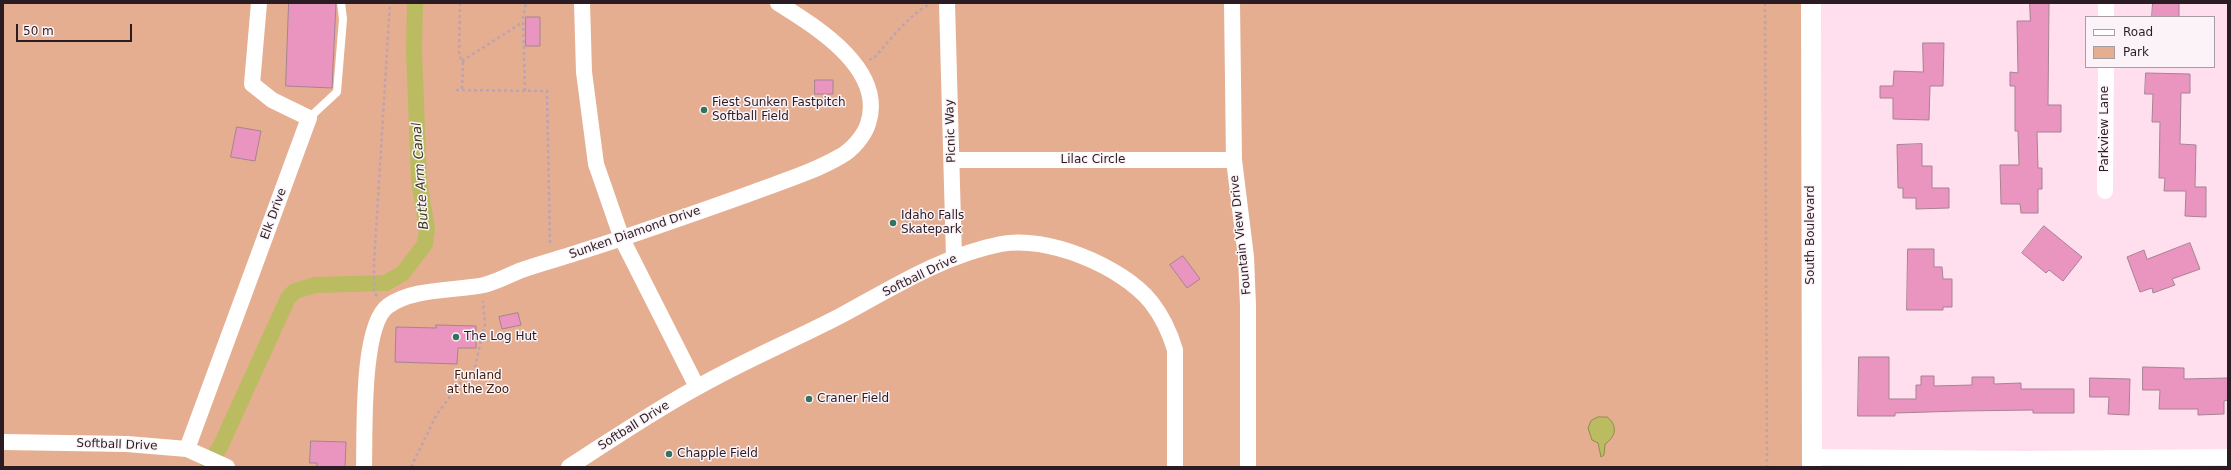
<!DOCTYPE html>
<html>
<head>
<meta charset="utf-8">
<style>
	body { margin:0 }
	#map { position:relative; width:2231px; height:470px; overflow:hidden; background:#ffdeed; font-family:"DejaVu Sans",sans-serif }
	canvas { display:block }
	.frame { position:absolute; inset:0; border:4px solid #2a1c22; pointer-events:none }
	.legend { position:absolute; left:2085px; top:16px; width:130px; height:52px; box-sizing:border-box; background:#fbf3f7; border:1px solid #a79da2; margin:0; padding:5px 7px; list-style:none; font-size:12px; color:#2a1c22 }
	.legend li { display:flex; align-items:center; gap:8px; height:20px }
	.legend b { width:20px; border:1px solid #a79da2 }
	.scale { position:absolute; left:16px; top:24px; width:116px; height:18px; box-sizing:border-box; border:2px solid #2a1c22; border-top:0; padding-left:5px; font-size:12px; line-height:14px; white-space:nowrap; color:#2a1c22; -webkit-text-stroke:3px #fbf3f7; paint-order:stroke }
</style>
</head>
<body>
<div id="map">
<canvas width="2231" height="470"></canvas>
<div class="frame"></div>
<ul class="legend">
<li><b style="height:5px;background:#fff"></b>Road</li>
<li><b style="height:11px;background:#e5ae91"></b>Park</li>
</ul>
<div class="scale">50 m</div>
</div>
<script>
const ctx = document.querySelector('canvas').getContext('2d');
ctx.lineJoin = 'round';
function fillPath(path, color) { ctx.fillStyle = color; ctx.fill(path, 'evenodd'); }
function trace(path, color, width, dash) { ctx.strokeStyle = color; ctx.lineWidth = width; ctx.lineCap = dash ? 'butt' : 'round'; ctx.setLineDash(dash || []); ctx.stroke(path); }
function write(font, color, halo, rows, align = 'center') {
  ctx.font = font + ' "DejaVu Sans",sans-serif'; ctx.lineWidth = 3; ctx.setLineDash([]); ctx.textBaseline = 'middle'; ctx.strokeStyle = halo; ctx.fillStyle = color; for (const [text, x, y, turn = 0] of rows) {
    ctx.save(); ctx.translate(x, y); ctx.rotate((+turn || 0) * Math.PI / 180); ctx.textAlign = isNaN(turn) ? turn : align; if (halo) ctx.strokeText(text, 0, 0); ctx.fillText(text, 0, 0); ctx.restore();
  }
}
fillPath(new Path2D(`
	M3 3H1811L1812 467H3Z`), '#e5ae91');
const water = new Path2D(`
	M1598 417H1607C1618 425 1616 437 1605 444L1604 455 1601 457 1598 443 1592 440 1588 428 1591 421Z`);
fillPath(water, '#bbbc61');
trace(water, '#908c4e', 1);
trace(new Path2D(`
	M208 467 221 445 288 298 295 291 315 285 386 283 403 273 425 244 427 229 419 181 414 51 415 3`), '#bbbc61', 16);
const building = new Path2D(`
	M289 3H336L332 88 286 86Z
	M2030 3H2049L2048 105H2061V132H2037L2038 168H2042V189H2038V213H2021L2020 204H2001L2000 165H2019L2018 131H2015V86H2010V72L2018 73 2017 21H2030Z
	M2153 3H2179V17H2152Z
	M526 17H540V46H526Z
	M1923 43H1944L1943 86H1930L1929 120 1893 119V98H1880V86H1893L1894 71 1923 72Z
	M2146 73 2190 74V93H2181L2180 144 2196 145 2195 187H2206V217L2185 216 2186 191H2164L2165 178H2159L2160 122H2152L2153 94H2145Z
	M815 80H833V94H815Z
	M237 127 261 131 255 161 231 157Z
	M1922 144V166H1932V188H1949V208L1916 209V198H1903V188H1898L1897 145Z
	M2044 226 2082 257 2063 281 2049 270 2046 273 2022 253Z
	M2190 243 2200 269 2172 279 2175 285 2153 293 2152 288 2140 292 2127 257 2144 250 2147 259Z
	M1908 249H1934V267H1942L1943 279H1952V307H1943V310H1907Z
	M1183 256 1200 279 1187 288 1170 265Z
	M518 313 521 325 502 329 499 317Z
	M436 325 476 326V348H458L457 364 395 362 396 327 436 328Z
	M1859 357H1889V399H1916V385H1921V376H1934V386L1972 385V377H1994V384L2021 383V389H2074V413H2033V410L1961 411 1895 413V416H1858Z
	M2143 367 2184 368V379L2228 378V400L2224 401V414L2198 415V409H2159L2160 390H2143Z
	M2090 378 2130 379 2129 415 2108 414 2109 397H2090Z
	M311 441 346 442 345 467H317V463H310Z`);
fillPath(building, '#ea95bf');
trace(building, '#a78293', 1);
trace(new Path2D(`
	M460 3 459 55 463 62 462 90
	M1765 3 1767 467
	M869 60 875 57C892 38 908 15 932 3
	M462 61 523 22
	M456 90 547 91 550 245
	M525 91 523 18 526 3
	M377 296 374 293V263L390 3
	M411 467 437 414 464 378 474 371 485 324 483 301`), '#bea3af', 2.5, [3, 3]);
trace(new Path2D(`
	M309 118 337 92 343 19 341 3`), '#fff', 8);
trace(new Path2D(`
	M582 3 584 72 596 164 622 239 697 387
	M947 3 954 258
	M1232 3 1234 160 1246 257 1248 305V467
	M2106 17V3
	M952 160H1234
	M2105 191 2106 67
	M3 442 127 444 187 449 227 467
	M187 449 309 118 272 100 252 84 259 3
	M1812 457 2027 459 2228 457
	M364 467C365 433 361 325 388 306 412 288 455 291 484 285 496 282 508 276 519 271 538 264 558 259 576 253 634 235 690 215 746 195 777 183 812 173 841 156 852 150 864 136 868 124 886 69 816 27 778 3
	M569 467C611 440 652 412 696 388 743 361 794 340 842 315 892 288 944 255 1001 244 1046 235 1122 266 1151 302 1162 316 1170 333 1175 350V467`), '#fff', 16);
trace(new Path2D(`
	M1811 3 1812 467`), '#fff', 20);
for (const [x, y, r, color] of [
	[704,110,4,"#35725e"],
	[893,223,4,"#35725e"],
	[456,337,4,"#35725e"],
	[809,399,4,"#35725e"],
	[669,454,4,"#35725e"]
]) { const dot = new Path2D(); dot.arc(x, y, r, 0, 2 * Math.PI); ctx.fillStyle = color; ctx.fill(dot); trace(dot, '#fbf3f7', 1.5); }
write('12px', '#2a1c22', '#fbf3f7', [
	["Fiest Sunken Fastpitch",712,103],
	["Softball Field",712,117],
	["Idaho Falls",901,216],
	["Skatepark",901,230],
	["The Log Hut",464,337],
	["Craner Field",817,399],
	["Chapple Field",677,454]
], 'left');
write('12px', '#2a1c22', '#fbf3f7', [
	["Parkview Lane",2105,129,-90],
	["Picnic Way",951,131,-92],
	["Lilac Circle",1093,160],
	["Elk Drive",274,214,-70],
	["Sunken Diamond Drive",635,233,-19],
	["Fountain View Drive",1241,235,-96],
	["South Boulevard",1811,235,-90],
	["Softball Drive",920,276,-26],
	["Softball Drive",634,426,-32],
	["Softball Drive",117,445,2]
]);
write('12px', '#40200d', '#fbf3f7', [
	["Funland",478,376],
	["at the Zoo",478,390]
]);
write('italic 13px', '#3a3a14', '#fbf3f7', [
	["Butte Arm Canal",421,176,-94]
]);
</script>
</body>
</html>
